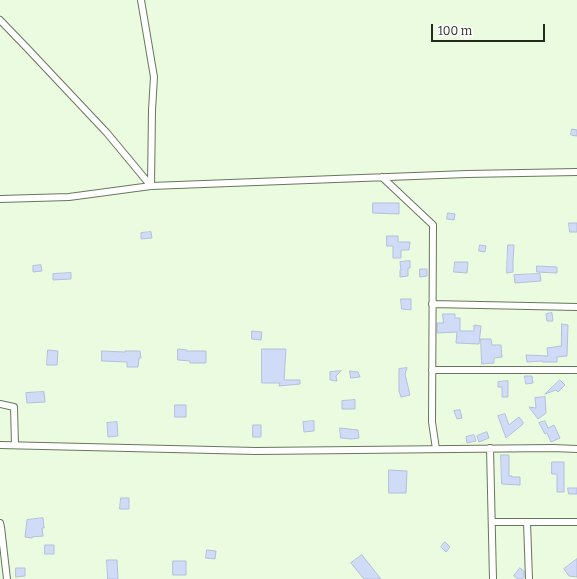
<!DOCTYPE html>
<html>
<head>
<meta charset="utf-8">
<style>
	body { margin:0 }
	#map { position:relative; width:577px; height:579px; overflow:hidden; background:#ebfbdf; font-family:Bitter,serif }
	canvas { display:block }
	.scale { position:absolute; left:431px; top:24px; width:114px; height:18px; box-sizing:border-box; border:2px solid #252a20; border-top:0; padding-left:5px; font-size:12px; line-height:14px; white-space:nowrap; color:#252a20; -webkit-text-stroke:3px #fff; paint-order:stroke }
</style>
</head>
<body>
<div id="map">
<canvas width="577" height="579"></canvas>
<div class="scale">100 m</div>
</div>
<script>
const ctx = document.querySelector('canvas').getContext('2d');
ctx.lineJoin = 'round';
function fillPath(path, color) { ctx.fillStyle = color; ctx.fill(path, 'evenodd'); }
function trace(path, color, width, dash) { ctx.strokeStyle = color; ctx.lineWidth = width; ctx.lineCap = dash ? 'butt' : 'round'; ctx.setLineDash(dash || []); ctx.stroke(path); }
const building = new Path2D(`
	M572 129 577 130V136L571 135Z
	M373 203H399V214L373 213Z
	M448 213 455 214 454 220 447 219Z
	M569 223H577V232H570Z
	M151 232 152 238 141 239V233Z
	M387 236H398V242H410L409 250H401V258H393V246H387Z
	M480 245 486 246 485 252 479 251Z
	M508 245H514L513 262V272L507 273Z
	M410 261V268H408V276L400 277V270H401L400 262Z
	M455 262H468L467 273 454 272Z
	M41 265 42 271 33 272V266Z
	M537 266 557 267V273L537 272Z
	M420 269H427V276L420 277Z
	M71 273V279L53 280V274Z
	M540 274 541 281 515 283 514 275Z
	M401 299H411V310L402 309Z
	M552 313 553 321H547L546 314Z
	M443 314H455V318H460V331H474V325L481 326 479 344 456 343 457 332 437 333V323H443Z
	M562 324 568 325 567 356 557 357V362H542V361L527 362 526 355 548 356 547 348 561 346Z
	M252 331 262 332 261 340 252 339Z
	M481 339H491L492 345H501L502 357 494 358V363L482 364Z
	M178 349 187 350V351H206V363H190V361L178 360Z
	M262 349H286L284 380H300V384L279 386 280 383H262Z
	M48 350 58 351 57 365H47Z
	M102 351 125 352V351H140L141 358H139L138 367H127V362L102 361Z
	M407 368 405 374 410 395 401 397 399 391V369Z
	M341 371 336 376 337 381 330 380V372Z
	M350 371 358 372 360 377 351 378Z
	M525 376H532L533 383 526 384Z
	M560 380 565 385 558 392 556 390 545 394Z
	M508 381V397H502V387H498V382Z
	M44 392 45 402 27 403 26 393Z
	M545 397 546 413 538 419 529 407 536 408 535 398Z
	M355 400V409H342V401Z
	M175 405H186V417H175Z
	M460 410 462 418 457 419 454 411Z
	M505 414 509 425 519 417 523 422V424L506 438 498 416Z
	M314 421V431L304 432 303 422Z
	M545 421 548 428 554 425 560 438 551 442 547 433 545 434 539 423Z
	M117 422 118 436 108 437 107 423Z
	M253 425H261V437H253Z
	M340 428 358 430 359 438 352 439 341 438Z
	M487 432 489 438 479 442 477 436Z
	M474 435 476 441 467 443 466 437Z
	M501 455H509V476H512V477H520V485L502 484Z
	M552 462H564V492H557V474H552Z
	M389 470 407 471 406 493H389Z
	M568 488H577V494H569Z
	M121 498H129V509H120Z
	M43 518 44 528H42L43 536 32 537V538L25 537 27 520Z
	M445 542 450 547 446 552 441 547Z
	M45 545H54V554H45Z
	M207 550 216 551 215 559 206 558Z
	M362 555 381 579H364L351 563Z
	M577 559V577L569 576 564 569Z
	M107 560H117L118 579H108Z
	M173 561H186V575H173Z
	M16 568H25V576L16 577Z
	M520 568 524 571V577L522 579H518L514 576Z`);
fillPath(building, '#d0dcf7');
trace(building, '#b4bfda', 1);
const street = new Path2D(`
	M141 0 154 77 152 110 151 186
	M0 20 27 48 107 133 151 186
	M382 177 433 225 432 422 436 449
	M0 199 69 197 151 186 467 174 577 172
	M432 304 577 307
	M432 370H577
	M0 404 14 407 15 445
	M0 445 256 451 553 448 577 449
	M490 448 493 579
	M492 522H577
	M527 522 529 579
	M0 523 1 527 7 579`);
trace(street, '#69765e', 8);
trace(street, '#fff', 6);
</script>
</body>
</html>
